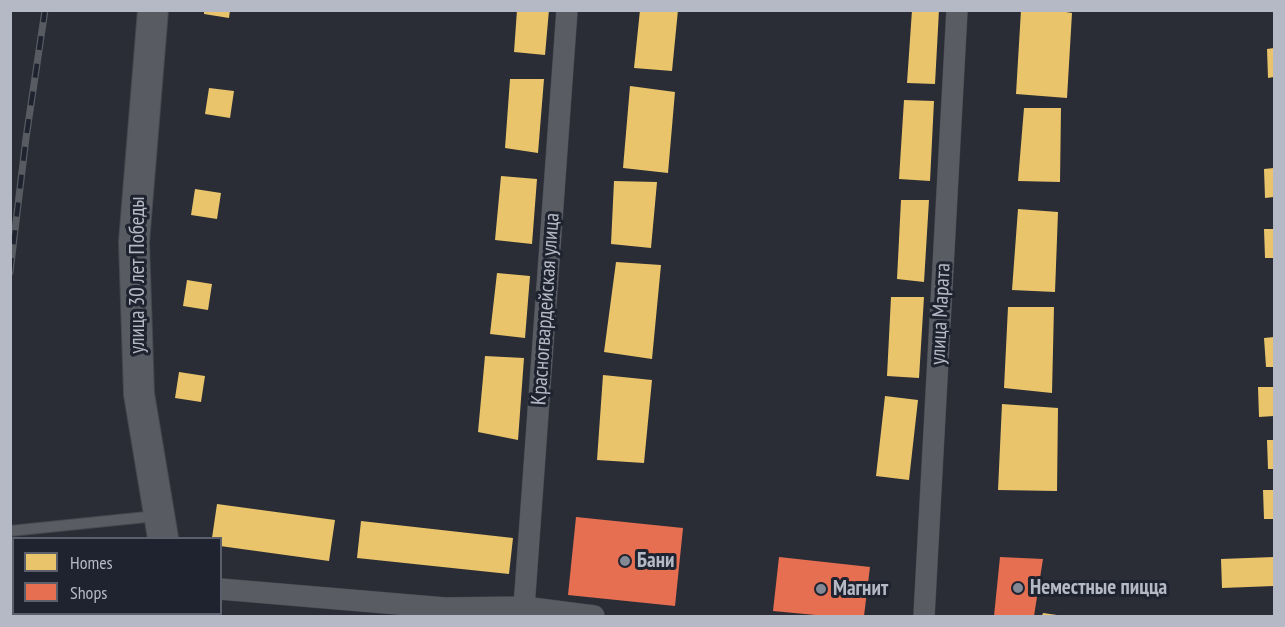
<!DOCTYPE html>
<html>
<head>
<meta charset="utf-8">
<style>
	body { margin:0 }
	#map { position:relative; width:1285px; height:627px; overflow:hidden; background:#2a2d36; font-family:"PT Sans Narrow",sans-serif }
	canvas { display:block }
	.frame { position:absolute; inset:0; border:12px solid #b5b9c6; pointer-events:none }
	.legend { position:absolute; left:12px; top:537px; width:210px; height:78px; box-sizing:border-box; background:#1e232f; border:2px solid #5a5f6b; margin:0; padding:8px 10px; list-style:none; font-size:18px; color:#b5b9c6 }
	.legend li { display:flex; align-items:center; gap:12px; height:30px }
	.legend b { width:30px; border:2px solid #5a5f6b }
</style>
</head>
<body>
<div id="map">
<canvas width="1285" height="627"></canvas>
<div class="frame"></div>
<ul class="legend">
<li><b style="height:16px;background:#e9c46a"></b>Homes</li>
<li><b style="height:16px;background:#e76f51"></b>Shops</li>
</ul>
</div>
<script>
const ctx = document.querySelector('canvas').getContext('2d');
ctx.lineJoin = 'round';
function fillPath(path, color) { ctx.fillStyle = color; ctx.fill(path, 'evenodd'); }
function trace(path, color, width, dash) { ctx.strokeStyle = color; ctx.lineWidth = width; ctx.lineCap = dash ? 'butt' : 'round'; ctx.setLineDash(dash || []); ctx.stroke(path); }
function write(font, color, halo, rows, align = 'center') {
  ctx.font = font + ' "PT Sans Narrow",sans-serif'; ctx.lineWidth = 6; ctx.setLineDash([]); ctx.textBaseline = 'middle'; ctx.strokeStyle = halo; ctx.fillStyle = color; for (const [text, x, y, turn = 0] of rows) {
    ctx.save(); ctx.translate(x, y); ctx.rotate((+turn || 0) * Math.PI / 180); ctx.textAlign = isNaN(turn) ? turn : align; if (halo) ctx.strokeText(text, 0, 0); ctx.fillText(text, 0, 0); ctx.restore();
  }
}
fillPath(new Path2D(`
	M204 10H230L229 18 204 14Z
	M517 10H549L545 55 514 52Z
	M640 10H678L672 71 634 68Z
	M912 10H939L935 84 907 83Z
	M1021 10H1054L1072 13 1067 98 1016 94Z
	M1274 48V77L1268 78 1267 49Z
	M510 79H544L538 153 505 148Z
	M630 86 675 92 668 173 623 168Z
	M209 88 234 91 230 118 205 114Z
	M904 100 934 101 930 181 899 179Z
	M1024 108H1061L1060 182 1018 181Z
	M1274 168V197L1265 198 1264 169Z
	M501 176 537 179 532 244 495 240Z
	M614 181 657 182 651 248 611 244Z
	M195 189 221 193 217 219 191 215Z
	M901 200H929L924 282 897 279Z
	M1018 209 1058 212 1055 292 1012 290Z
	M1264 229H1274V258H1265Z
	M616 262 661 265 652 359 604 352Z
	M497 273 530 276 525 338 490 334Z
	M187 280 212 284 208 310 183 306Z
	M891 297H924L919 378 887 376Z
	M1008 307H1054L1052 393 1004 388Z
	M1274 337V367H1266L1264 338Z
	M485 356 524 358 518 440 478 432Z
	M179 372 205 376 201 402 175 398Z
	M603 375 652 380 644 463 597 460Z
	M1258 387H1274V416L1259 417Z
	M885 396 918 400 909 480 876 476Z
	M1002 404 1058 408 1057 491 998 490Z
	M1267 440H1274V469H1268Z
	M1263 490H1274V519H1264Z
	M217 504 335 520 329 561 220 546V538H212Z
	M361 521 513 538 509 574 357 558Z
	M1274 557V586L1222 588 1221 559Z
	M1043 613 1057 615V616H1042Z
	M103 614H130L129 616H103Z`), '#e9c46a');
fillPath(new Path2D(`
	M576 517 683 528 675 606 568 595Z
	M779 557 870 567 864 616H826L773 611Z
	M1000 557 1043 559 1034 616H994Z`), '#e76f51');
const service = new Path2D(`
	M10 531 156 516`);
const minor = new Path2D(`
	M220 589 445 608 524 607 594 616
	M524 607 567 10
	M924 616 957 10`);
const secondary = new Path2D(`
	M153 10 134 242 139 394 163 538
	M174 614 175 616`);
trace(service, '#46484f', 12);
trace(minor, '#46484f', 22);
trace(secondary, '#46484f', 32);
trace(service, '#5a5c63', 10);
trace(minor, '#5a5c63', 21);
trace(secondary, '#585b62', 30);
const rail = new Path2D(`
	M10 272 26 138 45 10`);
trace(rail, '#585b62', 7);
trace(rail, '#1e232f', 4.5, [14]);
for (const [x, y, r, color] of [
	[625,561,6,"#848894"],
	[1018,588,6,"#848894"],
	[821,589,6,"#848894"]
]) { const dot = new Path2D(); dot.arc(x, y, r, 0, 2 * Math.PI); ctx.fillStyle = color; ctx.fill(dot); trace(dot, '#1e232f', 2); }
write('21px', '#b5b9c6', '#1e232f', [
	["улица 30 лет Победы",138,275,-90],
	["Красногвардейская улица",546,309,-86],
	["улица Марата",941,314,-87]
]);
write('bold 21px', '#b5b9c6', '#1e232f', [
	["Бани",637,561],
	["Неместные пицца",1030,588],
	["Магнит",833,589]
], 'left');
</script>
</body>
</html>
